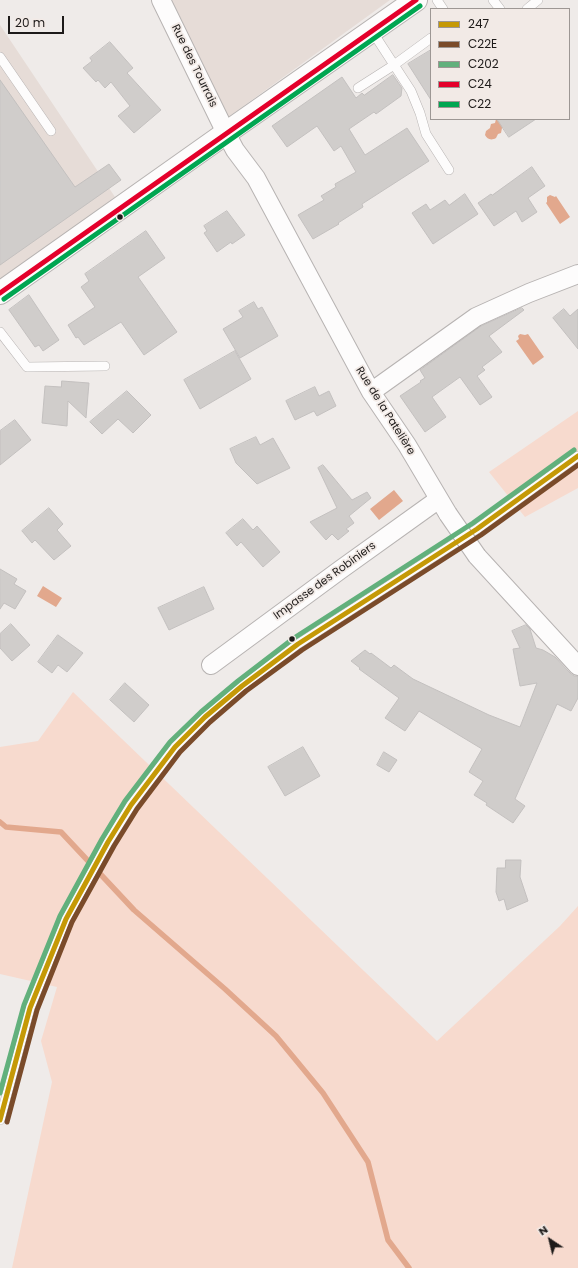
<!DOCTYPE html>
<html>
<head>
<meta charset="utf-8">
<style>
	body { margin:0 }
	#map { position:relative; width:578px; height:1268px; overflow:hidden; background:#efebe9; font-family:Poppins,sans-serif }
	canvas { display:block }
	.legend { position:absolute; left:430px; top:8px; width:140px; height:112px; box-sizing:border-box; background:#f2eae6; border:1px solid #9d9794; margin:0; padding:5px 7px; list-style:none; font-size:12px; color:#1d1a19 }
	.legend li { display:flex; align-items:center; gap:8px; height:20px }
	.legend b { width:20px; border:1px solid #9d9794 }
	.north { position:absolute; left:530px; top:1220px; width:40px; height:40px; -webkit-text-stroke:3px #f2eae6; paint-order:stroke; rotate:325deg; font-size:11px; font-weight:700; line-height:16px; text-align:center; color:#1d1a19 }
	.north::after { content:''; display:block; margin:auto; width:14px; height:18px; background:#1d1a19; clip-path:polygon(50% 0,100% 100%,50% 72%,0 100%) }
	.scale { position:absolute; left:8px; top:16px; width:56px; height:18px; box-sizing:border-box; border:2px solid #1d1a19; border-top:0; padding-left:5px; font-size:12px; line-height:14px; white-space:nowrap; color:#1d1a19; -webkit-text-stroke:3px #f2eae6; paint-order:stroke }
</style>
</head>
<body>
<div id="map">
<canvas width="578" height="1268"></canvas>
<ul class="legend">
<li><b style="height:5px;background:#c59906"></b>247</li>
<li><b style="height:5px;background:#7a4b2a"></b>C22E</li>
<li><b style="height:5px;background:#62b07c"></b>C202</li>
<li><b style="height:5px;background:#e4002b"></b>C24</li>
<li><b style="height:5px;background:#00a651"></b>C22</li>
</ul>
<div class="north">N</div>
<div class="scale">20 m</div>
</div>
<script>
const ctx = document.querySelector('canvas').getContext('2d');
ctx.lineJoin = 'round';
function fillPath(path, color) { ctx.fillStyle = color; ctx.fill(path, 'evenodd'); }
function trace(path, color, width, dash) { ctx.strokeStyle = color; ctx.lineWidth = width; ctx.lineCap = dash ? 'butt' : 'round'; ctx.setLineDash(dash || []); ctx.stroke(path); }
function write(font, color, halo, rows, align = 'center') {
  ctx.font = font + ' Poppins,sans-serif'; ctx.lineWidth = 3.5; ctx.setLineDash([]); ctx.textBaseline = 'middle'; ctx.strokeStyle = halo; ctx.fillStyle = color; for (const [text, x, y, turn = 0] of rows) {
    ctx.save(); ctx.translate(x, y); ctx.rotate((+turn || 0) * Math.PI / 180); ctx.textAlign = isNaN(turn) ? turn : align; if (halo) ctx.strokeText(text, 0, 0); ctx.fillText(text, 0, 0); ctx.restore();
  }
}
fillPath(new Path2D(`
	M172 0H390L227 118Z
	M0 25 115 197 0 282Z`), '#e6dcd7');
fillPath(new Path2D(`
	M578 411V488L525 517 489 472Z
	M73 692 437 1041 560 926 578 906V1268H12L52 1082 41 1041 57 987 0 974V747L38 741Z`), '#f7dace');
fillPath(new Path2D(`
	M496 119H505V127L502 128 501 133 498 134 496 138C491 141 487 139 485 135L486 131 490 128 491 124 495 123Z
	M550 195 555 197 556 196 570 217 560 224 546 203 547 202V197Z
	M520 334 525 335 528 334 544 357 533 365 516 341 519 339 518 336Z
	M394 490 403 501 379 520 370 509Z
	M43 586 62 598 56 607 37 596Z`), '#e2a88d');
trace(new Path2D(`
	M0 822 6 827 61 832 134 910 225 989 276 1036 323 1093 368 1162 388 1240 409 1268`), '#e2a88d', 5.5);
const building = new Path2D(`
	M110 42 133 68 127 73 161 110 134 133 118 116 130 106 111 82 105 88 98 80 96 82 83 68 92 61 90 58Z
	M431 50V100L408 64Z
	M393 75 402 88 401 96 376 114 374 112 349 129 365 155 407 128 429 161 362 204 363 207 338 223 339 224 313 239 298 215 324 200 321 196 336 187 335 184 356 172 341 146 334 151 317 126 287 147 272 126 342 77 356 98 362 93 364 95Z
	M0 80 75 187 109 164 121 180 0 265Z
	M497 119H536L509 137Z
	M532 167 545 186 528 198 537 212 522 222 516 211 494 226 478 203 491 194 492 195Z
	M465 194 478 214 433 244 412 213 426 204 430 210 445 200 449 205Z
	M227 211 245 235 232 244 231 242 217 252 204 233 207 231 204 226Z
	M146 231 165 258 138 277 177 332 144 355 121 322 84 345 78 337 76 338 68 325 95 307 81 287 89 281 85 274Z
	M29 295 59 340 43 351 39 345 35 347 9 310Z
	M254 302 258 309 262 307 278 336 240 358 223 329 243 317 239 311Z
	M522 308 524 310 489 336 502 352 482 367 485 370 477 376 492 397 480 405 460 377 432 397 446 417 425 432 400 396 421 382 420 381 425 378 420 370 481 326Z
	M564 309 570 316 578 309V349L553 318Z
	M235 351 251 379 200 409 184 380Z
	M62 381 89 383 86 418 68 401 67 426 42 423 45 386 61 387Z
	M315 387 319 396 329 391 336 406 317 416 314 411 295 420 286 401Z
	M127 391 151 415 133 433 118 419 102 434 90 422Z
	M15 420 31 440 0 465V431Z
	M256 437 260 445 273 438 290 468 257 484 236 463 230 449Z
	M323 465 352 500 367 492 371 498 349 516 354 523 346 529 349 531 338 540 332 534 326 540 310 522 337 508 318 468Z
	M49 508 63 524 57 530 71 546 54 560 35 540 32 543 22 531Z
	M243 519 253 530 257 526 280 552 263 567 241 542 237 546 226 533Z
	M0 569 17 579 14 584 26 591 15 609 4 603 0 609Z
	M204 587 214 609 169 630 158 608Z
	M11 624 30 645 12 661 0 648V634Z
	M526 625 530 629 536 648 543 650 555 657 570 673 574 676H578V698L571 711 557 704 515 799 525 806 513 823 486 805 487 803 474 795 483 781 469 772 482 749 419 711 405 731 385 718 399 698 359 669 360 668 351 661 365 650 370 654 371 653 391 668 394 665 413 679 489 715 520 727 537 683 520 686 513 649 520 648 512 631Z
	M58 635 83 653 67 672 58 665 52 673 38 662Z
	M125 683 149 705 134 722 110 700Z
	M303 747 320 776 285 796 268 767Z
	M384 752 397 760 389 772 377 765Z
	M506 860H521L520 877 528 901 507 910 504 899 499 901 496 892 497 868H505Z`);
fillPath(building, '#d0cdcb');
trace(building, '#c3c0bf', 1);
const service = new Path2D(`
	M437 0 443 9
	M493 0 500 9
	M527 9 538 0
	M372 31 411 91 420 113 426 134 449 170
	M0 57 51 131
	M358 88 394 65 431 38
	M0 332 27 367 105 366
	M0 1120 30 1008 66 919 108 842 131 805 175 747 205 717 242 686 298 644 477 529 578 456`);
const minor = new Path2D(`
	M161 0 226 133 235 150 256 178 371 392 407 445 448 514
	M371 392 476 317 529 293 578 274
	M477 556 578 666
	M211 665 340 570 439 499`);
const secondary = new Path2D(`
	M0 293 226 133 416 0`);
trace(service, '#b7b3b2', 10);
trace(minor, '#b7b3b2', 20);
trace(secondary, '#b7b3b2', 24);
trace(service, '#fdfcfc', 9);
trace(minor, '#fdfcfc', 18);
trace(secondary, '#fdfcfc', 22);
const minorBridge = new Path2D(`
	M448 514 477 556`);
trace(minorBridge, '#b7b3b2', 20, []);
trace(minorBridge, '#fdfcfc', 18);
trace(new Path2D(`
	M0 1120 30 1008 66 919 108 842 131 805 175 747 205 717 242 686 298 644 477 529 578 456`), '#c59906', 5);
trace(new Path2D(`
	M7 1122 37 1010 72 922 114 846 137 809 180 752 210 722 246 691 302 650 481 535 578 465`), '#7a4b2a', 5);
trace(new Path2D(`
	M0 1093 24 1005 60 916 102 839 125 801 170 742 201 712 238 681 294 638 473 523 574 450`), '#62b07c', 5);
trace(new Path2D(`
	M0 293 416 0`), '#e4002b', 5);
trace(new Path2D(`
	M4 299 420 6`), '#00a651', 5);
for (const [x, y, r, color] of [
	[120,217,3.5,"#1d1a19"],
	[292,639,3.5,"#1d1a19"]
]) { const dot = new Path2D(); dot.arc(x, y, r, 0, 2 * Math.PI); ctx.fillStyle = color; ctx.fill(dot); trace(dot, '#f2eae6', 1.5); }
write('11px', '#1d1a19', '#f2eae6', [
	["Rue des Tourrais",194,66,64],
	["Rue de la Patelière",385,411,58],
	["Impasse des Robiniers",325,581,-36]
]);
</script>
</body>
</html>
